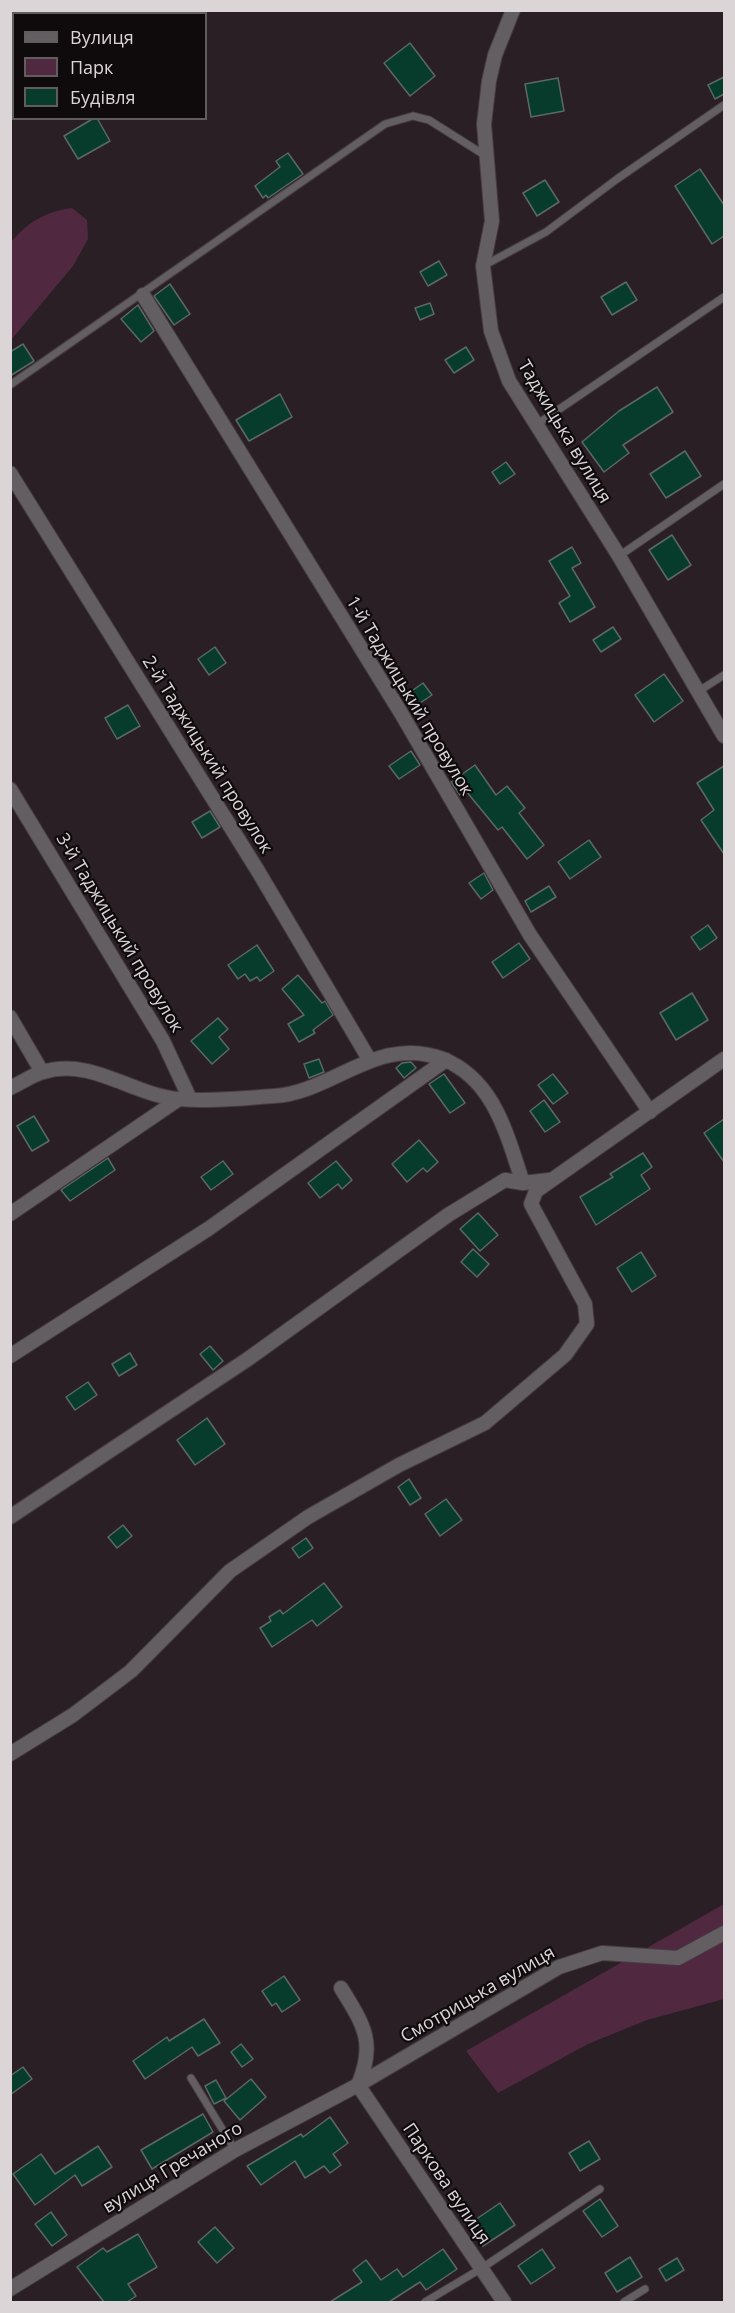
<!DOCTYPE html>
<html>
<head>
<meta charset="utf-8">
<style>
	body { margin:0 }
	#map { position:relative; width:735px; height:2313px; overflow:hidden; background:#291f25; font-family:"Open Sans",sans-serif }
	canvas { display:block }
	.frame { position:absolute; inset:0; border:12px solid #dcd5d8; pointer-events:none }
	.legend { position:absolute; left:12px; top:12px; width:195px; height:108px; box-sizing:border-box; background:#0f0b0d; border:2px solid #615c5e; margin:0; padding:8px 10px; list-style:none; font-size:18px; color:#dcd5d8 }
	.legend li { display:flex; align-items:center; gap:12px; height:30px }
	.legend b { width:30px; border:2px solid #615c5e }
</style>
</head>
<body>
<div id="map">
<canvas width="735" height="2313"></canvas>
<div class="frame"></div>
<ul class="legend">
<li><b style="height:8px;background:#635e61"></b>Вулиця</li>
<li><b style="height:16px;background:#502941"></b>Парк</li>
<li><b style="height:16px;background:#073c2d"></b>Будівля</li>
</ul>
</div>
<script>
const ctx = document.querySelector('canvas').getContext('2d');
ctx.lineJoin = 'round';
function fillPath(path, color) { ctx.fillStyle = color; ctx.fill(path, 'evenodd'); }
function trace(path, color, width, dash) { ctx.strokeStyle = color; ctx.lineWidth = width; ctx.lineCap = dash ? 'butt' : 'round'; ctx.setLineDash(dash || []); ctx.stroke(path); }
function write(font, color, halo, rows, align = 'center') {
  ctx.font = font + ' "Open Sans",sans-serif'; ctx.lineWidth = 4.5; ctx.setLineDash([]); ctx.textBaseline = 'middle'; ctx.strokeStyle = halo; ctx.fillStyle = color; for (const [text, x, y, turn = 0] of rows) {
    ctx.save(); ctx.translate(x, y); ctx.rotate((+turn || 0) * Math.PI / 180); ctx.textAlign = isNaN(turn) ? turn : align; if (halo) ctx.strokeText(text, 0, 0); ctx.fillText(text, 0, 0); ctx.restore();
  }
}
fillPath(new Path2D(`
	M72 208 87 220 88 239 73 266 11 340V242C27 222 47 211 72 208Z
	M724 1904V1999L647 2020 588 2044 498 2093 466 2051Z`), '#502941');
const building = new Path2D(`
	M410 43 435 76 410 96 384 63Z
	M724 77V94L715 99 708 85Z
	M558 78 564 111 531 117 525 84Z
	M94 118H97L110 141 78 159 64 136Z
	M288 153 303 174 268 198 266 195 263 198 255 186 280 167 276 161Z
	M700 169 724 205V236L712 244 675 186Z
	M545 180 559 202 537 216 523 193Z
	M439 261 447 275 428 286 420 272Z
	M626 282 637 300 612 315 601 297Z
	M170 284 190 314 174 325 154 296Z
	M430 303 434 314 420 320 415 308Z
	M138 305 154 331 141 342 121 319Z
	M23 344 34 361 10 376V352Z
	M466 347 474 360 454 373 445 360Z
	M657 387 673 412 623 445 629 453 604 472 582 442 619 411Z
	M280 394 292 417 249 441 236 420Z
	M685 451 701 476 666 498 650 474Z
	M506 462 515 474 500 484 492 472Z
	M672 535 691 565 668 580 649 550Z
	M572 547 581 563 572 568 595 607 570 622 559 603 570 596 549 561Z
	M613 627 621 639 601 652 593 640Z
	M215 647 226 663 209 675 198 659Z
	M664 674 683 701 654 722 635 695Z
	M423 683 432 695 414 707 406 695Z
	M128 705 140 726 117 739 105 718Z
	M411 751 420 765 399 779 389 766Z
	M475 765 496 795 507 786 525 808 519 813 544 845 527 859 502 827 498 830 466 791 460 795 451 782Z
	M724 766V854L701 820 714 810 697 783Z
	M210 811 220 827 202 838 192 822Z
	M589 840 601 857 570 879 558 862Z
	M484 873 493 890 481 899 469 883Z
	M549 886 556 897 531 912 525 901Z
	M708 925 717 938 700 950 691 937Z
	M519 943 530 959 503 978 492 962Z
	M257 945 274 971 260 981 257 977 250 981 245 974 238 979 228 965Z
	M298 975 322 1003 325 1001 333 1015 313 1030 315 1033 299 1042 288 1024 304 1015 282 989Z
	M692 993 708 1020 676 1040 660 1013Z
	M218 1018 228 1029 219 1037 229 1049 212 1064 191 1041Z
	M319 1059 324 1072 309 1078 304 1064Z
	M411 1062 416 1068 404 1078 396 1068 402 1063Z
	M444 1074 465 1103 450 1113 429 1084Z
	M553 1074 568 1093 553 1104 538 1085Z
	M544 1100 560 1122 545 1132 530 1111Z
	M34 1116 49 1141 32 1151 17 1126Z
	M724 1119V1162L704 1133Z
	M419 1140 438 1162 427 1172 423 1168 407 1182 392 1164Z
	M643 1153 652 1167 641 1175 650 1189 596 1225 580 1197 613 1177 610 1174Z
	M108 1158 115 1170 70 1201 61 1190Z
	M223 1161 233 1174 211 1190 201 1177Z
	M336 1161 352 1180 342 1189 338 1184 320 1198 308 1183Z
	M478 1213 498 1235 480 1251 460 1229Z
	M473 1249 489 1264 477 1277 461 1262Z
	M641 1252 656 1276 632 1292 617 1268Z
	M210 1346 223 1361 213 1370 200 1354Z
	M130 1353 137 1365 119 1376 112 1364Z
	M88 1382 97 1395 75 1410 66 1397Z
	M207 1418 225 1444 195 1465 177 1440Z
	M409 1479 421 1498 410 1505 398 1487Z
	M446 1499 462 1520 440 1536 425 1514Z
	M123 1525 132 1536 117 1548 108 1537Z
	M306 1538 313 1548 299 1558 292 1548Z
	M324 1583 342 1607 317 1626 312 1620 272 1647 260 1628 271 1621 269 1617 280 1610 283 1614Z
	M284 1976 300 2000 282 2012 276 2003 272 2006 262 1991Z
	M204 2019 220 2043 198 2056 192 2047 145 2079 133 2061 167 2037 169 2041Z
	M241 2044 253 2059 242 2067 231 2052Z
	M23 2067 32 2079 10 2095V2076Z
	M251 2079 266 2097 240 2120 224 2101Z
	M216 2080 226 2098 214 2104 205 2086Z
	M203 2114 213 2132 152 2169 141 2150Z
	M330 2117 348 2143 333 2154 341 2165 330 2173 324 2166 305 2178 295 2161 261 2185 247 2166 301 2134 303 2137Z
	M589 2141 600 2159 580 2171 569 2153Z
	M98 2146 112 2167 82 2186 75 2175 35 2205 13 2174 41 2154 55 2174Z
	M600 2199 618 2226 602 2237 583 2211Z
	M500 2203 515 2225 483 2246 469 2224Z
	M51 2212 67 2235 52 2246 35 2224Z
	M215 2227 234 2248 217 2263 198 2242Z
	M138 2234 157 2267 128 2284 136 2296 127 2302H104L77 2267 103 2248 107 2252Z
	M443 2249 457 2269 426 2290 420 2282 389 2302H330L362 2282 353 2270 366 2260 381 2280 397 2269 403 2277Z
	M542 2249 555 2268 531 2284 518 2266Z
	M630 2257 642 2277 617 2292 605 2273Z
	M677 2258 684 2270 666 2281 659 2269Z`);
fillPath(building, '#073c2d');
trace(building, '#5b6863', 1.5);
const service = new Path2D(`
	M118 14 124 10
	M10 62 14 60
	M483 266 546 232 617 179 724 105
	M10 385 385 124 413 116 429 120 486 156
	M536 425 724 297
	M619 556 724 484
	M699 691 724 675
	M191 2078 235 2150
	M425 2302 482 2268 600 2189
	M624 2302 645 2289`);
const minor = new Path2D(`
	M513 10 495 55 489 81 484 124 492 221 483 266 491 331 509 381 619 556 724 736
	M143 295 401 713 530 935 650 1112
	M10 473 258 871 369 1059
	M10 789 163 1041 190 1099
	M10 1017 42 1072
	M10 1088C21 1083 32 1075 43 1072 91 1057 132 1095 179 1099 209 1102 243 1098 274 1096 332 1093 378 1034 443 1059 495 1080 507 1136 523 1183
	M10 1214 179 1099
	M10 1356 208 1229 446 1060
	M10 1517 248 1359 448 1215 505 1180 523 1183 549 1180
	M10 1754 73 1715 131 1671 230 1571 308 1517 399 1465 485 1423 565 1355 587 1324 585 1304 531 1204 536 1191 724 1059
	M341 1988C364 2025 376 2043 358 2085
	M358 2085 504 2302
	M10 2289 235 2150 358 2085 559 1967 602 1953 678 1958 724 1933`);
trace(service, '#463c42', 9);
trace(minor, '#463c42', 16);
trace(service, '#635e61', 7);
trace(minor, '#635e61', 14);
write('18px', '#dcd5d8', '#0f0b0d', [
	["Таджицька вулиця",564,432,59],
	["1-й Таджицький провулок",409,696,59],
	["2-й Таджицький провулок",207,755,58],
	["3-й Таджицький провулок",119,933,59],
	["Смотрицька вулиця",478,1995,-30],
	["вулиця Гречаного",173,2168,-31],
	["Паркова вулиця",446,2184,56]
]);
</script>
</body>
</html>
